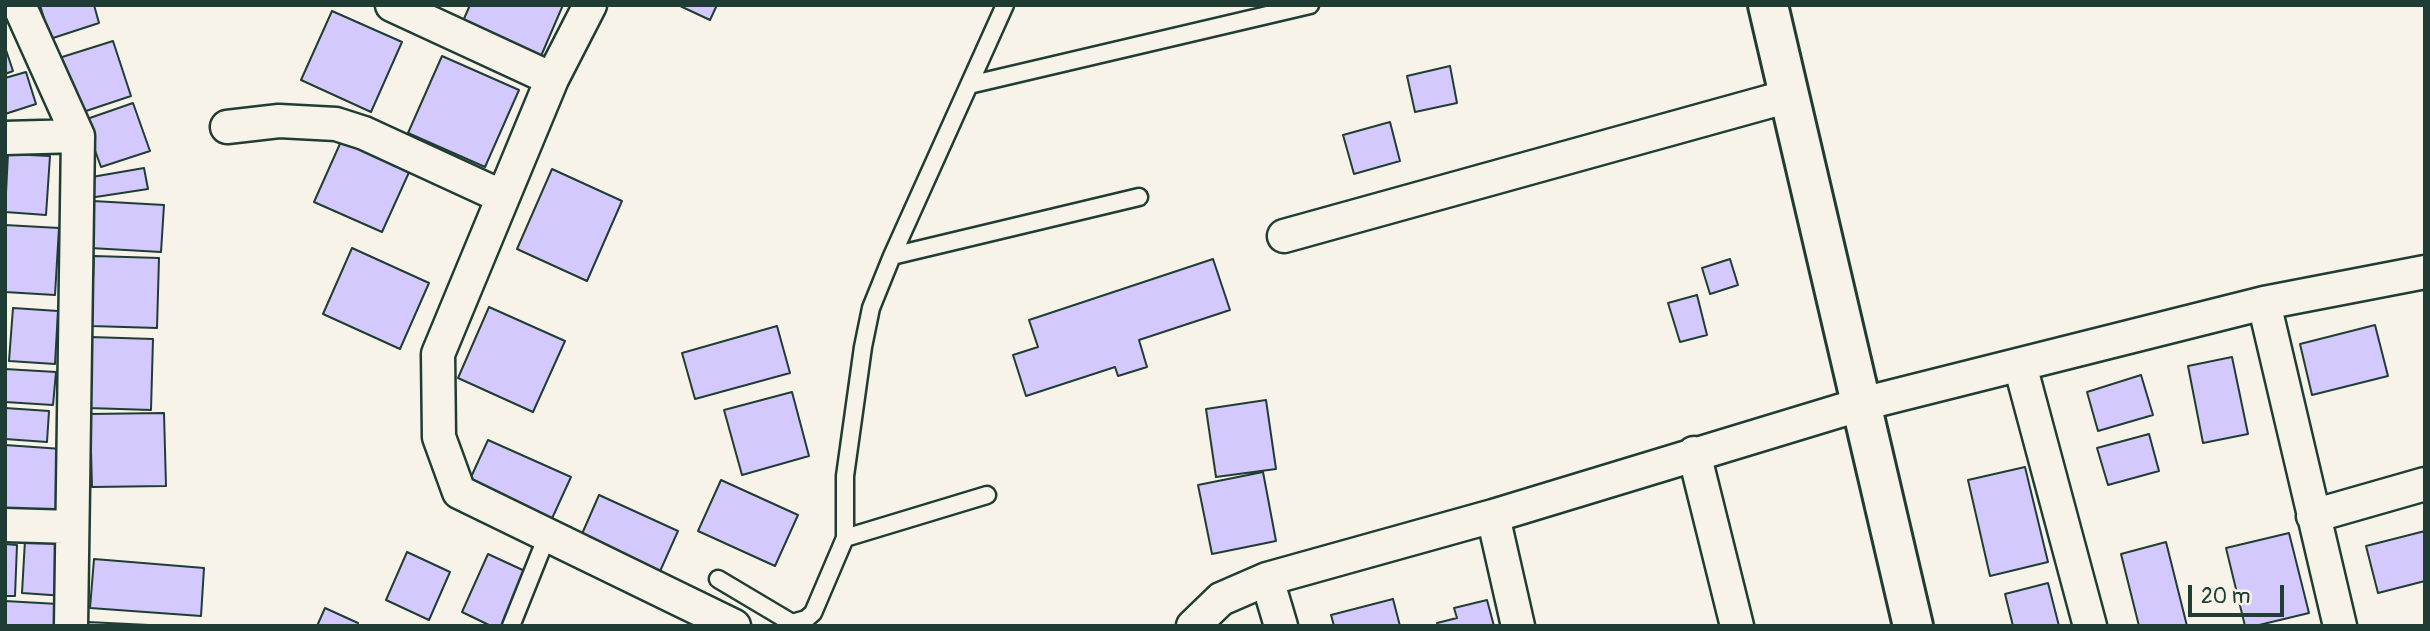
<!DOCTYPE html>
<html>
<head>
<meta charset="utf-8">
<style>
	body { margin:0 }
	#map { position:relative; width:2430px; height:631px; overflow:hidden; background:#f7f3e8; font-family:Pangolin,sans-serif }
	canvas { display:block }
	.frame { position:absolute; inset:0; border:7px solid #1f3d34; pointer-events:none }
	.scale { position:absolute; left:2188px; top:585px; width:96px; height:32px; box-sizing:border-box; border:4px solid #1f3d34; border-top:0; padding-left:9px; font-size:21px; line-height:24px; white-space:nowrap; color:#1f3d34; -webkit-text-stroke:5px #f7f3e8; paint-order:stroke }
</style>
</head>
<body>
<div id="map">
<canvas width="2430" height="631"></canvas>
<div class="frame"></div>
<div class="scale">20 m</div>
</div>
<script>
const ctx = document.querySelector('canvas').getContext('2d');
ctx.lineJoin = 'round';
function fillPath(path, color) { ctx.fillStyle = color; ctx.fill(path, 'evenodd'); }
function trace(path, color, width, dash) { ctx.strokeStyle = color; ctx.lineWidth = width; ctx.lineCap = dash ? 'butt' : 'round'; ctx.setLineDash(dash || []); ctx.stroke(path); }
const building = new Path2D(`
	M40 5H94L99 23 50 39Z
	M470 5H563L541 56 463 21Z
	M678 5H717L710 20Z
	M332 11 402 42 371 112 301 80Z
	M113 41 131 96 77 114 59 58Z
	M5 47 13 71 5 74Z
	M442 56 519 90 485 167 408 133Z
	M1450 66 1457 103 1415 112 1407 76Z
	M26 72 36 104 5 114V78Z
	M133 103 150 151 101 167 84 120Z
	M1390 122 1400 161 1354 174 1343 135Z
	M343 137 411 168 382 232 314 202Z
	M8 154 50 156 46 215 5 212Z
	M144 168 148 189 89 198 86 178Z
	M552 169 622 201 587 281 517 249Z
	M93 201 164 205 161 252 90 248Z
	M5 225 59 228 55 295 5 292Z
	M352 248 429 283 400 349 323 314Z
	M94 256 159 258 157 328 91 326Z
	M1213 259 1230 310 1139 340 1147 367 1118 376 1115 367 1026 396 1013 355 1038 347 1029 320Z
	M1730 259 1738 285 1710 294 1702 268Z
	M1697 295 1707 335 1680 342 1668 303Z
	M489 307 565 341 533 412 458 378Z
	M13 308 58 311 55 364 9 361Z
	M2375 325 2388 376 2312 395 2300 344Z
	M777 326 790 373 695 399 682 353Z
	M90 337 153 339 151 410 88 408Z
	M2232 357 2248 434 2203 443 2188 366Z
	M5 369 56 372 53 405 5 402Z
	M2141 375 2153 415 2098 431 2087 392Z
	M792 392 809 456 742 475 724 410Z
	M1266 400 1276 469 1216 477 1206 409Z
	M5 408 49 411 47 442 5 439Z
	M164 413 166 486 92 487 90 414Z
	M2149 434 2159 471 2108 485 2097 448Z
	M488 440 571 477 549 525 466 488Z
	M5 445 62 449 58 514 5 510Z
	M2025 467 2048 562 1990 576 1968 480Z
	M1263 472 1276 541 1212 554 1198 485Z
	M721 480 798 515 775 566 698 531Z
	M599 495 678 531 657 578 578 543Z
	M2425 531V581L2378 593 2366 546Z
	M2289 533 2309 613 2255 626H2245L2226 548Z
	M25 540 67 543 65 596 22 593Z
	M2166 542 2187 626H2139L2121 554Z
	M5 544 17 545 15 596H5Z
	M407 552 450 572 429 620 386 600Z
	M488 554 527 572 503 626H491L462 612Z
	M94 559 204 568 201 616 90 608Z
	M2048 583 2059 626H2013L2005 594Z
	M1393 599 1400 626H1334L1331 615Z
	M1487 600 1494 626H1438L1437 623 1457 618 1454 608Z
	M5 601 58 604 57 626H5Z
	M325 608 358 623 357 626H317Z
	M88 622 149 625V626H88Z`);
fillPath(building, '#d3c9fc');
trace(building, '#1f3d34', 2);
const service = new Path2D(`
	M969 85 1310 5
	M892 256 1139 197
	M987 495 845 538V476L863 347 871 308 892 256 1005 5
	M718 579 792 623 806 619 813 613 845 538
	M511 626 547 536`);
const minor = new Path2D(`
	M19 5 78 136 71 626
	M392 5 552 79
	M590 5 552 79 438 354 439 437 459 492 734 626
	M227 127 279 121 336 124 364 133 503 197
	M5 138 78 136
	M1284 236 1789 96
	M2264 303 2425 272
	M2020 365 2090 626
	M1694 453 1737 626
	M1493 516 1518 626
	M2313 516 2425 484
	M5 525 72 527
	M1267 579 1281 626
	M1193 626 1221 599 1267 579 1493 516 1862 404 2264 303 2340 626`);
const tertiary = new Path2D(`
	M1768 5 1913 626`);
trace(service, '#1f3d34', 21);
trace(minor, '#1f3d34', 37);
trace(tertiary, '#1f3d34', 44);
trace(service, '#f7f3e8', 16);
trace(minor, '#f7f3e8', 32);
trace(tertiary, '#f7f3e8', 38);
</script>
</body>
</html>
